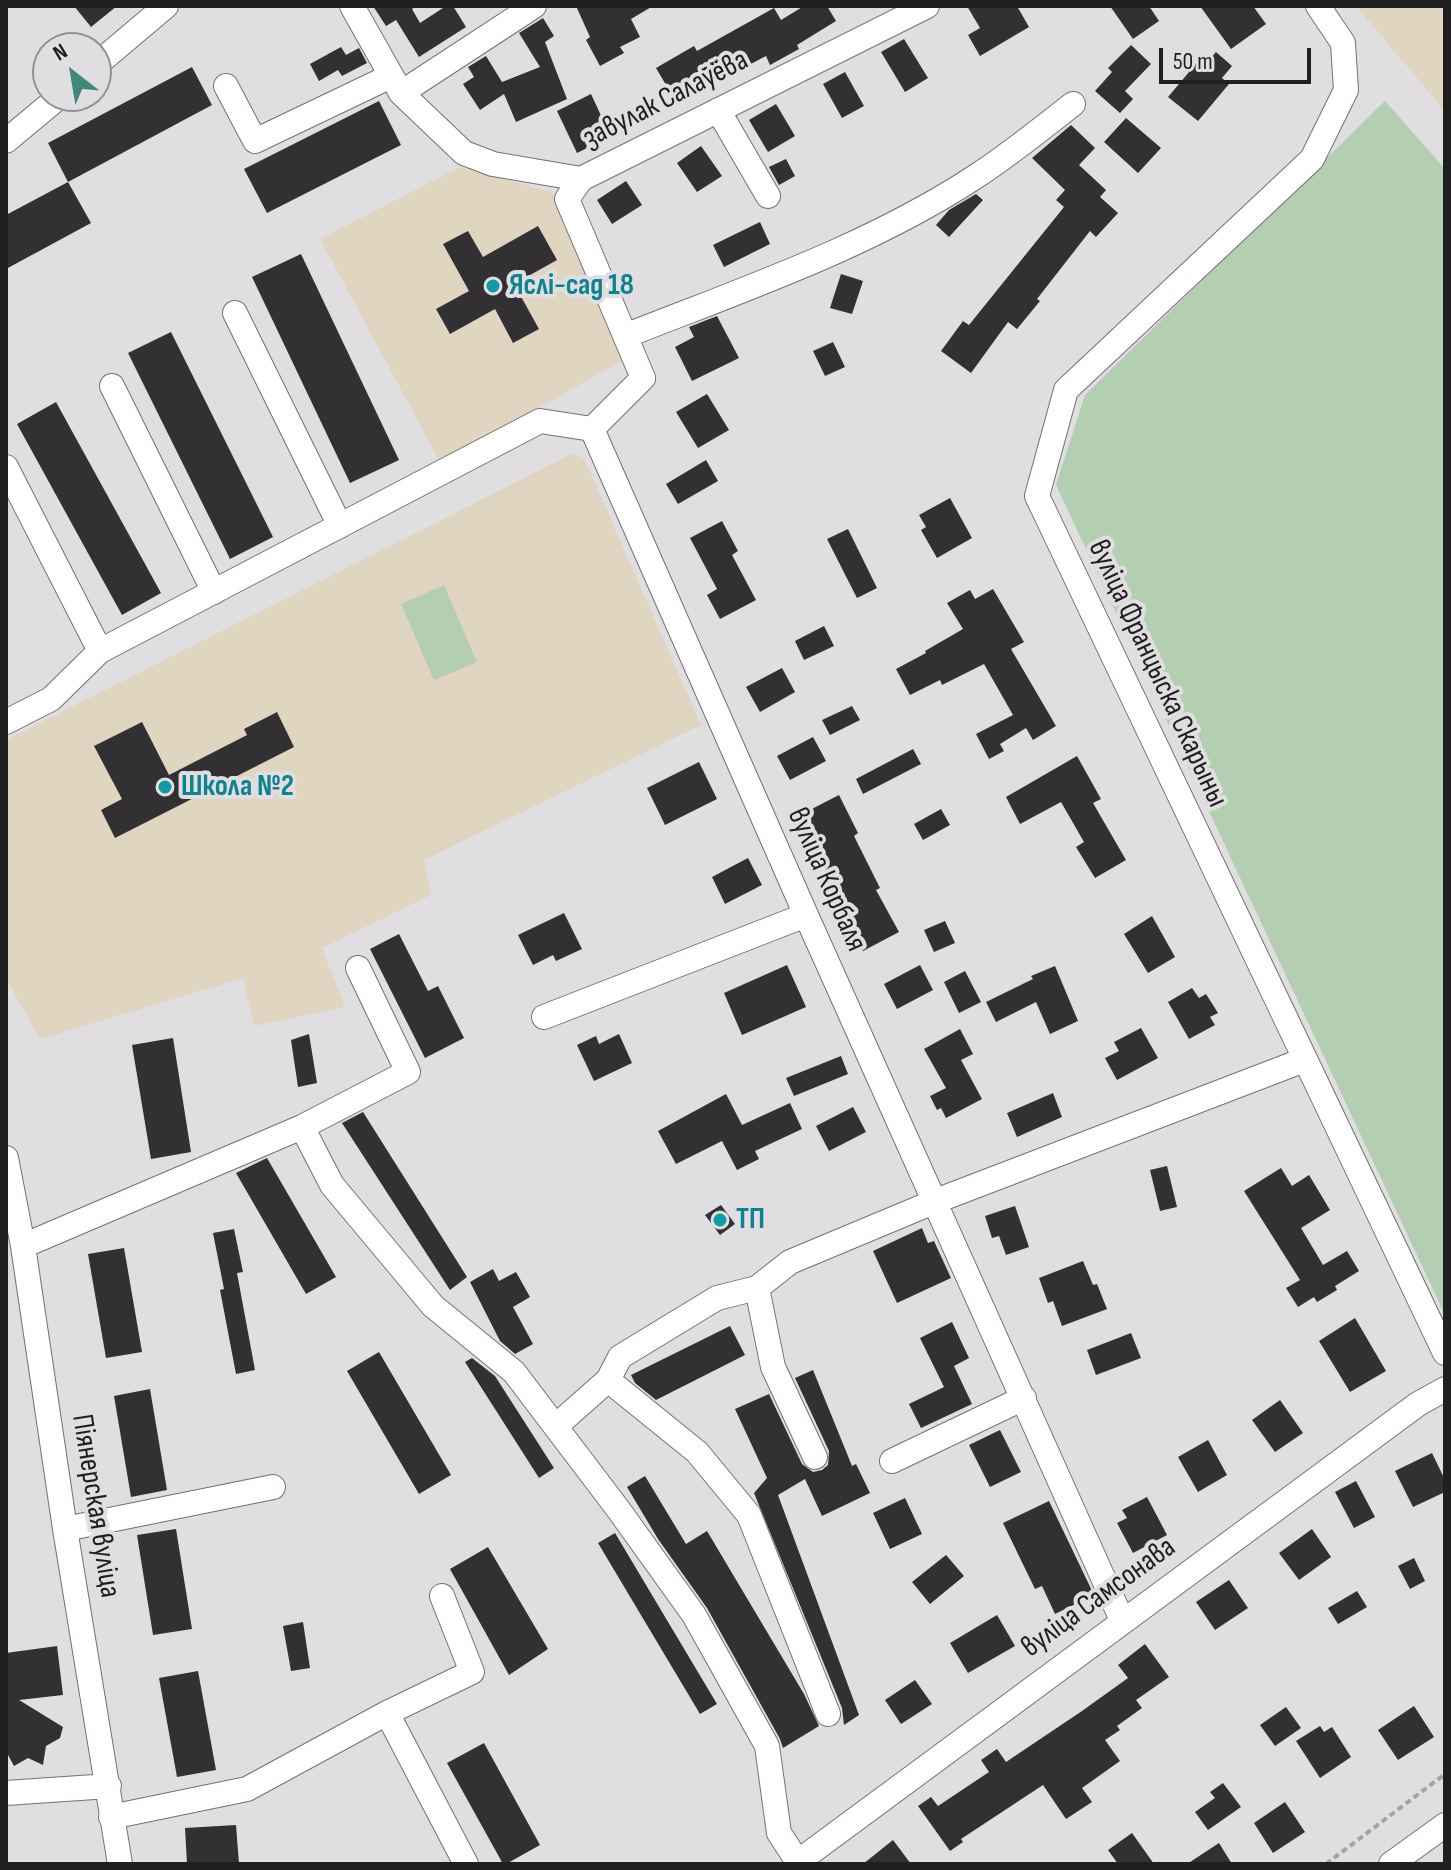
<!DOCTYPE html>
<html>
<head>
<meta charset="utf-8">
<style>
	body { margin:0 }
	#map { position:relative; width:1451px; height:1870px; overflow:hidden; background:#e1dee2; font-family:"Sofia Sans Condensed",sans-serif }
	canvas { display:block }
	.frame { position:absolute; inset:0; border:8px solid #201f20; pointer-events:none }
	.north { position:absolute; left:32px; top:32px; width:80px; height:80px; box-sizing:border-box; background:#e1dee2; border:2px solid #949294; border-radius:50%; rotate:329deg; font-size:22px; font-weight:700; line-height:32px; text-align:center; color:#201f20 }
	.north::after { content:''; display:block; margin:auto; width:28px; height:36px; background:#43887f; clip-path:polygon(50% 0,100% 100%,50% 72%,0 100%) }
	.scale { position:absolute; left:1159px; top:48px; width:152px; height:36px; box-sizing:border-box; border:4px solid #201f20; border-top:0; padding-left:10px; font-size:24px; line-height:28px; white-space:nowrap; color:#201f20; -webkit-text-stroke:6px #e1dee2; paint-order:stroke }
</style>
</head>
<body>
<div id="map">
<canvas width="1451" height="1870"></canvas>
<div class="frame"></div>
<div class="north">N</div>
<div class="scale">50 m</div>
</div>
<script>
const ctx = document.querySelector('canvas').getContext('2d');
ctx.lineJoin = 'round';
function fillPath(path, color) { ctx.fillStyle = color; ctx.fill(path, 'evenodd'); }
function trace(path, color, width, dash) { ctx.strokeStyle = color; ctx.lineWidth = width; ctx.lineCap = dash ? 'butt' : 'round'; ctx.setLineDash(dash || []); ctx.stroke(path); }
function write(font, color, halo, rows, align = 'center') {
  ctx.font = font + ' "Sofia Sans Condensed",sans-serif'; ctx.lineWidth = 8; ctx.setLineDash([]); ctx.textBaseline = 'middle'; ctx.strokeStyle = halo; ctx.fillStyle = color; for (const [text, x, y, turn = 0] of rows) {
    ctx.save(); ctx.translate(x, y); ctx.rotate((+turn || 0) * Math.PI / 180); ctx.textAlign = isNaN(turn) ? turn : align; if (halo) ctx.strokeText(text, 0, 0); ctx.fillText(text, 0, 0); ctx.restore();
  }
}
fillPath(new Path2D(`
	M1356 6H1445V111Z
	M460 167 552 192 628 357 441 464 320 239Z
	M572 454 584 458 701 725 424 860 431 895 322 948 345 1007 254 1026 243 978 40 1039 6 979V740Z`), '#dfd5c0');
fillPath(new Path2D(`
	M1385 101 1445 169V1315L1056 485 1085 395Z
	M444 585 477 662 434 680 401 604Z`), '#b4ceb1');
fillPath(new Path2D(`
	M74 6H117L91 27Z
	M373 6H417L412 9 420 23 446 6H453L466 27 419 57 396 20 386 26Z
	M576 6H653L631 19 640 37 620 47 624 53 600 66 586 40 590 37Z
	M804 6H827L836 21 797 45 799 49 770 65 766 56 726 77 725 74 676 102 656 68 694 46 697 51 774 8 781 20Z
	M967 6H1017L1029 27 980 56 968 35 980 28Z
	M1110 6H1149L1159 21 1133 39Z
	M1200 6H1253L1266 24 1231 49Z
	M543 18 554 36 545 42 567 99 516 122 504 94 480 110 463 84 474 77 468 67 486 56 502 82 540 67 519 33Z
	M904 39 928 78 905 92 881 52Z
	M1131 45 1151 64 1125 91 1133 99 1120 113 1095 91 1112 72 1108 68Z
	M341 47 346 55 359 48 367 63 342 76 338 70 319 81 310 64Z
	M1216 52 1232 66 1222 78 1229 84 1198 121 1168 97 1200 59 1206 64Z
	M192 67 212 105 68 182 48 143Z
	M845 72 864 106 842 118 823 84Z
	M591 94 604 122 594 126 601 141 577 153 557 111Z
	M379 101 401 145 267 213 244 169Z
	M776 104 795 136 768 152 749 120Z
	M1126 118 1161 148 1138 173 1104 142Z
	M1071 125 1095 148 1079 165 1106 190 1100 197 1118 213 1096 237 1090 231 1037 299 1040 301 1017 329 1008 322 971 373 941 351 963 321 969 325 1064 207 1056 200 1065 190 1032 158Z
	M701 146 722 176 697 192 677 163Z
	M786 159 795 176 779 185 769 167Z
	M626 181 642 205 612 224 597 200Z
	M68 182 91 223 6 269V215Z
	M976 194 983 200 949 237 936 225 949 210Z
	M760 222 770 244 724 267 713 245Z
	M538 226 557 260 514 284 539 329 513 343 495 309 450 334 436 309 469 291 443 244 468 231 483 257Z
	M301 254 399 460 350 483 252 277Z
	M841 274 863 281 852 314 830 308Z
	M717 316 739 358 692 381 675 347 694 337 689 327Z
	M171 332 273 537 230 559 128 353Z
	M833 342 845 367 825 376 813 351Z
	M707 394 729 430 698 448 676 412Z
	M56 402 161 593 122 615 17 424Z
	M706 460 718 481 678 504 666 484Z
	M950 498 972 538 937 558 921 530 926 527 919 515Z
	M722 521 738 551 732 555 756 600 720 619 707 595 717 589 690 538Z
	M848 529 877 588 857 598 827 539Z
	M993 589 1024 642 1011 649 1056 726 1033 740 1026 728 1000 744 1004 751 989 759 976 734 1013 715 984 664 942 685 940 680 910 695 896 669 926 653 925 651 963 629 947 603 970 590 975 599Z
	M824 626 834 646 804 660 795 641Z
	M782 668 795 692 760 712 746 687Z
	M852 706 860 720 830 735 822 720Z
	M277 712 294 747 115 838 101 810 122 799 94 746 142 722 169 775 247 735 244 729Z
	M813 737 826 761 790 780 777 756Z
	M913 749 921 764 863 794 856 779Z
	M1077 756 1101 799 1093 803 1126 860 1095 878 1076 847 1084 842 1061 802 1020 824 1006 797Z
	M699 762 717 799 665 825 647 788Z
	M839 795 858 833 854 836 880 888 876 890 899 932 863 951 824 867 829 865 802 814Z
	M941 809 950 825 923 840 914 824Z
	M748 858 762 885 725 904 712 877Z
	M564 913 582 949 556 961 553 955 533 965 518 935Z
	M1152 916 1175 957 1148 973 1124 934Z
	M945 921 955 943 934 952 924 930Z
	M399 934 428 991 438 986 464 1038 425 1058 370 949Z
	M787 965 806 1007 742 1035 724 993Z
	M920 965 933 990 897 1009 884 984Z
	M1055 966 1078 1021 1050 1034 1036 1002 996 1022 986 1002 1033 979 1031 976Z
	M965 971 981 1002 959 1013 944 982Z
	M1192 988 1199 998 1206 994 1218 1013 1210 1017 1215 1025 1189 1039 1168 1002Z
	M1141 1028 1158 1058 1117 1080 1105 1058 1119 1051 1114 1042Z
	M960 1029 973 1054 961 1060 982 1099 946 1118 941 1108 937 1110 930 1096 946 1088 924 1049Z
	M309 1034 317 1083 298 1087 291 1040Z
	M619 1034 632 1063 594 1081 577 1045 596 1036 599 1044Z
	M173 1038 191 1152 151 1159 132 1045Z
	M841 1056 848 1074 794 1096 786 1078Z
	M1053 1093 1062 1117 1017 1137 1007 1113Z
	M726 1094 742 1125 790 1103 802 1129 755 1151 759 1159 737 1170 722 1141 676 1164 658 1131Z
	M853 1107 866 1132 829 1151 816 1126Z
	M363 1112 467 1277 450 1290 342 1123Z
	M267 1158 336 1277 306 1294 236 1173Z
	M1167 1166 1177 1207 1160 1211 1150 1170Z
	M1281 1168 1292 1186 1309 1175 1330 1210 1301 1228 1323 1265 1347 1251 1359 1271 1335 1286 1337 1290 1317 1302 1314 1297 1298 1307 1286 1288 1300 1280 1244 1191Z
	M721 1205 735 1224 720 1235 705 1215Z
	M1015 1206 1029 1247 1006 1255 999 1236 992 1238 985 1216Z
	M922 1228 928 1243 934 1241 951 1278 897 1303 873 1251Z
	M234 1229 243 1272 237 1273 255 1370 236 1374 220 1290 224 1289 213 1233Z
	M124 1248 142 1352 106 1358 88 1254Z
	M1083 1261 1093 1285 1097 1284 1107 1309 1062 1326 1053 1301 1048 1303 1039 1278Z
	M493 1269 499 1281 516 1272 530 1297 513 1307 533 1344 515 1354 500 1341 470 1282Z
	M1355 1318 1386 1371 1350 1392 1319 1341Z
	M952 1322 969 1358 954 1366 972 1404 921 1428 909 1404 944 1387 920 1338Z
	M730 1326 745 1355 656 1400 635 1383 631 1375Z
	M1131 1333 1141 1358 1096 1375 1087 1350Z
	M379 1352 451 1475 419 1494 347 1371Z
	M472 1358 495 1376 554 1468 539 1478 465 1362Z
	M813 1370 852 1466 856 1464 870 1493 822 1516 805 1479 778 1495 859 1715 844 1725 842 1708 754 1493 767 1478 735 1409 769 1394 802 1464 813 1472 822 1470 828 1465 829 1451 795 1378Z
	M150 1389 167 1490 131 1497 114 1396Z
	M1280 1400 1303 1433 1275 1452 1252 1420Z
	M1000 1430 1021 1472 990 1487 969 1445Z
	M1208 1440 1227 1475 1198 1492 1178 1457Z
	M1432 1453 1445 1480V1492L1413 1507 1395 1471Z
	M645 1476 686 1544 707 1531 804 1694 819 1726 783 1748 780 1739 707 1608 658 1539 627 1487Z
	M1356 1481 1375 1517 1354 1528 1335 1492Z
	M1147 1497 1167 1535 1133 1553 1117 1523 1127 1518 1122 1510Z
	M905 1498 922 1534 890 1549 873 1513Z
	M1049 1501 1094 1595 1055 1614 1042 1586 1035 1589 1003 1523Z
	M176 1529 192 1629 153 1635 137 1535Z
	M1312 1529 1331 1557 1299 1580 1279 1553Z
	M615 1533 717 1704 700 1714 598 1543Z
	M488 1547 548 1649 509 1675 450 1569Z
	M946 1555 964 1576 930 1604 912 1582Z
	M1414 1558 1425 1581 1410 1589 1398 1566Z
	M1229 1580 1248 1608 1215 1630 1196 1602Z
	M1357 1591 1367 1607 1338 1624 1328 1608Z
	M997 1615 1015 1646 968 1673 950 1643Z
	M303 1622 310 1668 291 1671 283 1626Z
	M1145 1644 1169 1677 1136 1700 1142 1708 1117 1726 1120 1730 1105 1740 1120 1761 1082 1788 1092 1802 1066 1819 1043 1785 961 1839 963 1842 950 1851 918 1806 931 1797 938 1806 989 1772 981 1760 997 1749 1006 1762 1082 1711 1128 1678 1118 1665Z
	M57 1646 63 1695 19 1700 63 1727 60 1738 46 1746 43 1765 28 1758 14 1766 6 1751V1653Z
	M198 1671 216 1770 177 1777 159 1678Z
	M915 1680 932 1704 901 1724 885 1700Z
	M1414 1706 1434 1737 1398 1760 1378 1730Z
	M1286 1707 1301 1728 1275 1746 1260 1725Z
	M1320 1726 1324 1732 1332 1727 1351 1757 1320 1778 1296 1741Z
	M484 1743 540 1845 506 1864H503L447 1763Z
	M1223 1783 1241 1807 1208 1830 1195 1812 1215 1798 1210 1792Z
	M1285 1802 1305 1832 1273 1853 1254 1823Z
	M236 1825 239 1864H187L185 1828Z
	M1132 1833 1154 1864H1118L1108 1850Z
	M893 1840 911 1864H863Z
	M1219 1843 1232 1864H1187Z`), '#323033');
const minor = new Path2D(`
	M352 6 401 93 464 153 493 164 581 179 927 6
	M1318 6 1343 43 1346 90 1312 159 1066 390 1037 496 1445 1353
	M96 65 166 6
	M226 86 255 141 391 76
	M401 93 534 6
	M718 110 768 196
	M6 141 60 96
	M581 179 567 199 643 378 592 429 806 915 1122 1620
	M235 313 340 526
	M625 336C744 289 868 247 975 177 1009 155 1041 129 1073 104
	M112 386 214 592
	M6 467 100 651
	M6 722 51 699 100 651 540 421 592 429
	M544 1017 806 915
	M302 1127 332 1185 433 1306 514 1372 618 1509 694 1615 767 1746 779 1833 798 1862
	M6 1158 23 1246 65 1529 120 1864
	M23 1246 302 1127 408 1072 358 968
	M608 1380 697 1452 749 1515 828 1714
	M556 1426 608 1380 620 1357 717 1298 757 1288
	M815 1457 773 1367 757 1288 790 1262 936 1201 1304 1060
	M892 1461 1024 1398
	M65 1529 273 1487
	M387 1713 466 1864
	M6 1793 109 1786
	M111 1817 247 1789 387 1713 472 1672 442 1596
	M795 1864 1418 1404 1445 1389
	M1391 1864 1445 1825`);
trace(minor, '#737074', 26);
trace(new Path2D(`
	M1326 1864 1445 1774`), '#a4a2a5', 4, [6, 4]);
trace(minor, '#fff', 24);
for (const [x, y, r, color] of [
	[493,286,8,"#0f9aa8"],
	[165,787,8,"#0f9aa8"],
	[720,1220,8,"#0f9aa8"]
]) { const dot = new Path2D(); dot.arc(x, y, r, 0, 2 * Math.PI); ctx.fillStyle = color; ctx.fill(dot); trace(dot, '#e1dee2', 3); }
write('30px', '#201f20', '#e1dee2', [
	["завулак Салаўёва",666,100,-27],
	["вуліца Францыска Скарыны",1157,674,65],
	["вуліца Корбаля",826,880,66],
	["Піянерская вуліца",95,1506,81],
	["вуліца Самсонава",1099,1598,-36]
]);
write('bold 30px', '#0d838f', '#e1dee2', [
	["Яслі-сад 18",509,286],
	["Школа №2",181,787],
	["ТП",736,1220]
], 'left');
</script>
</body>
</html>
